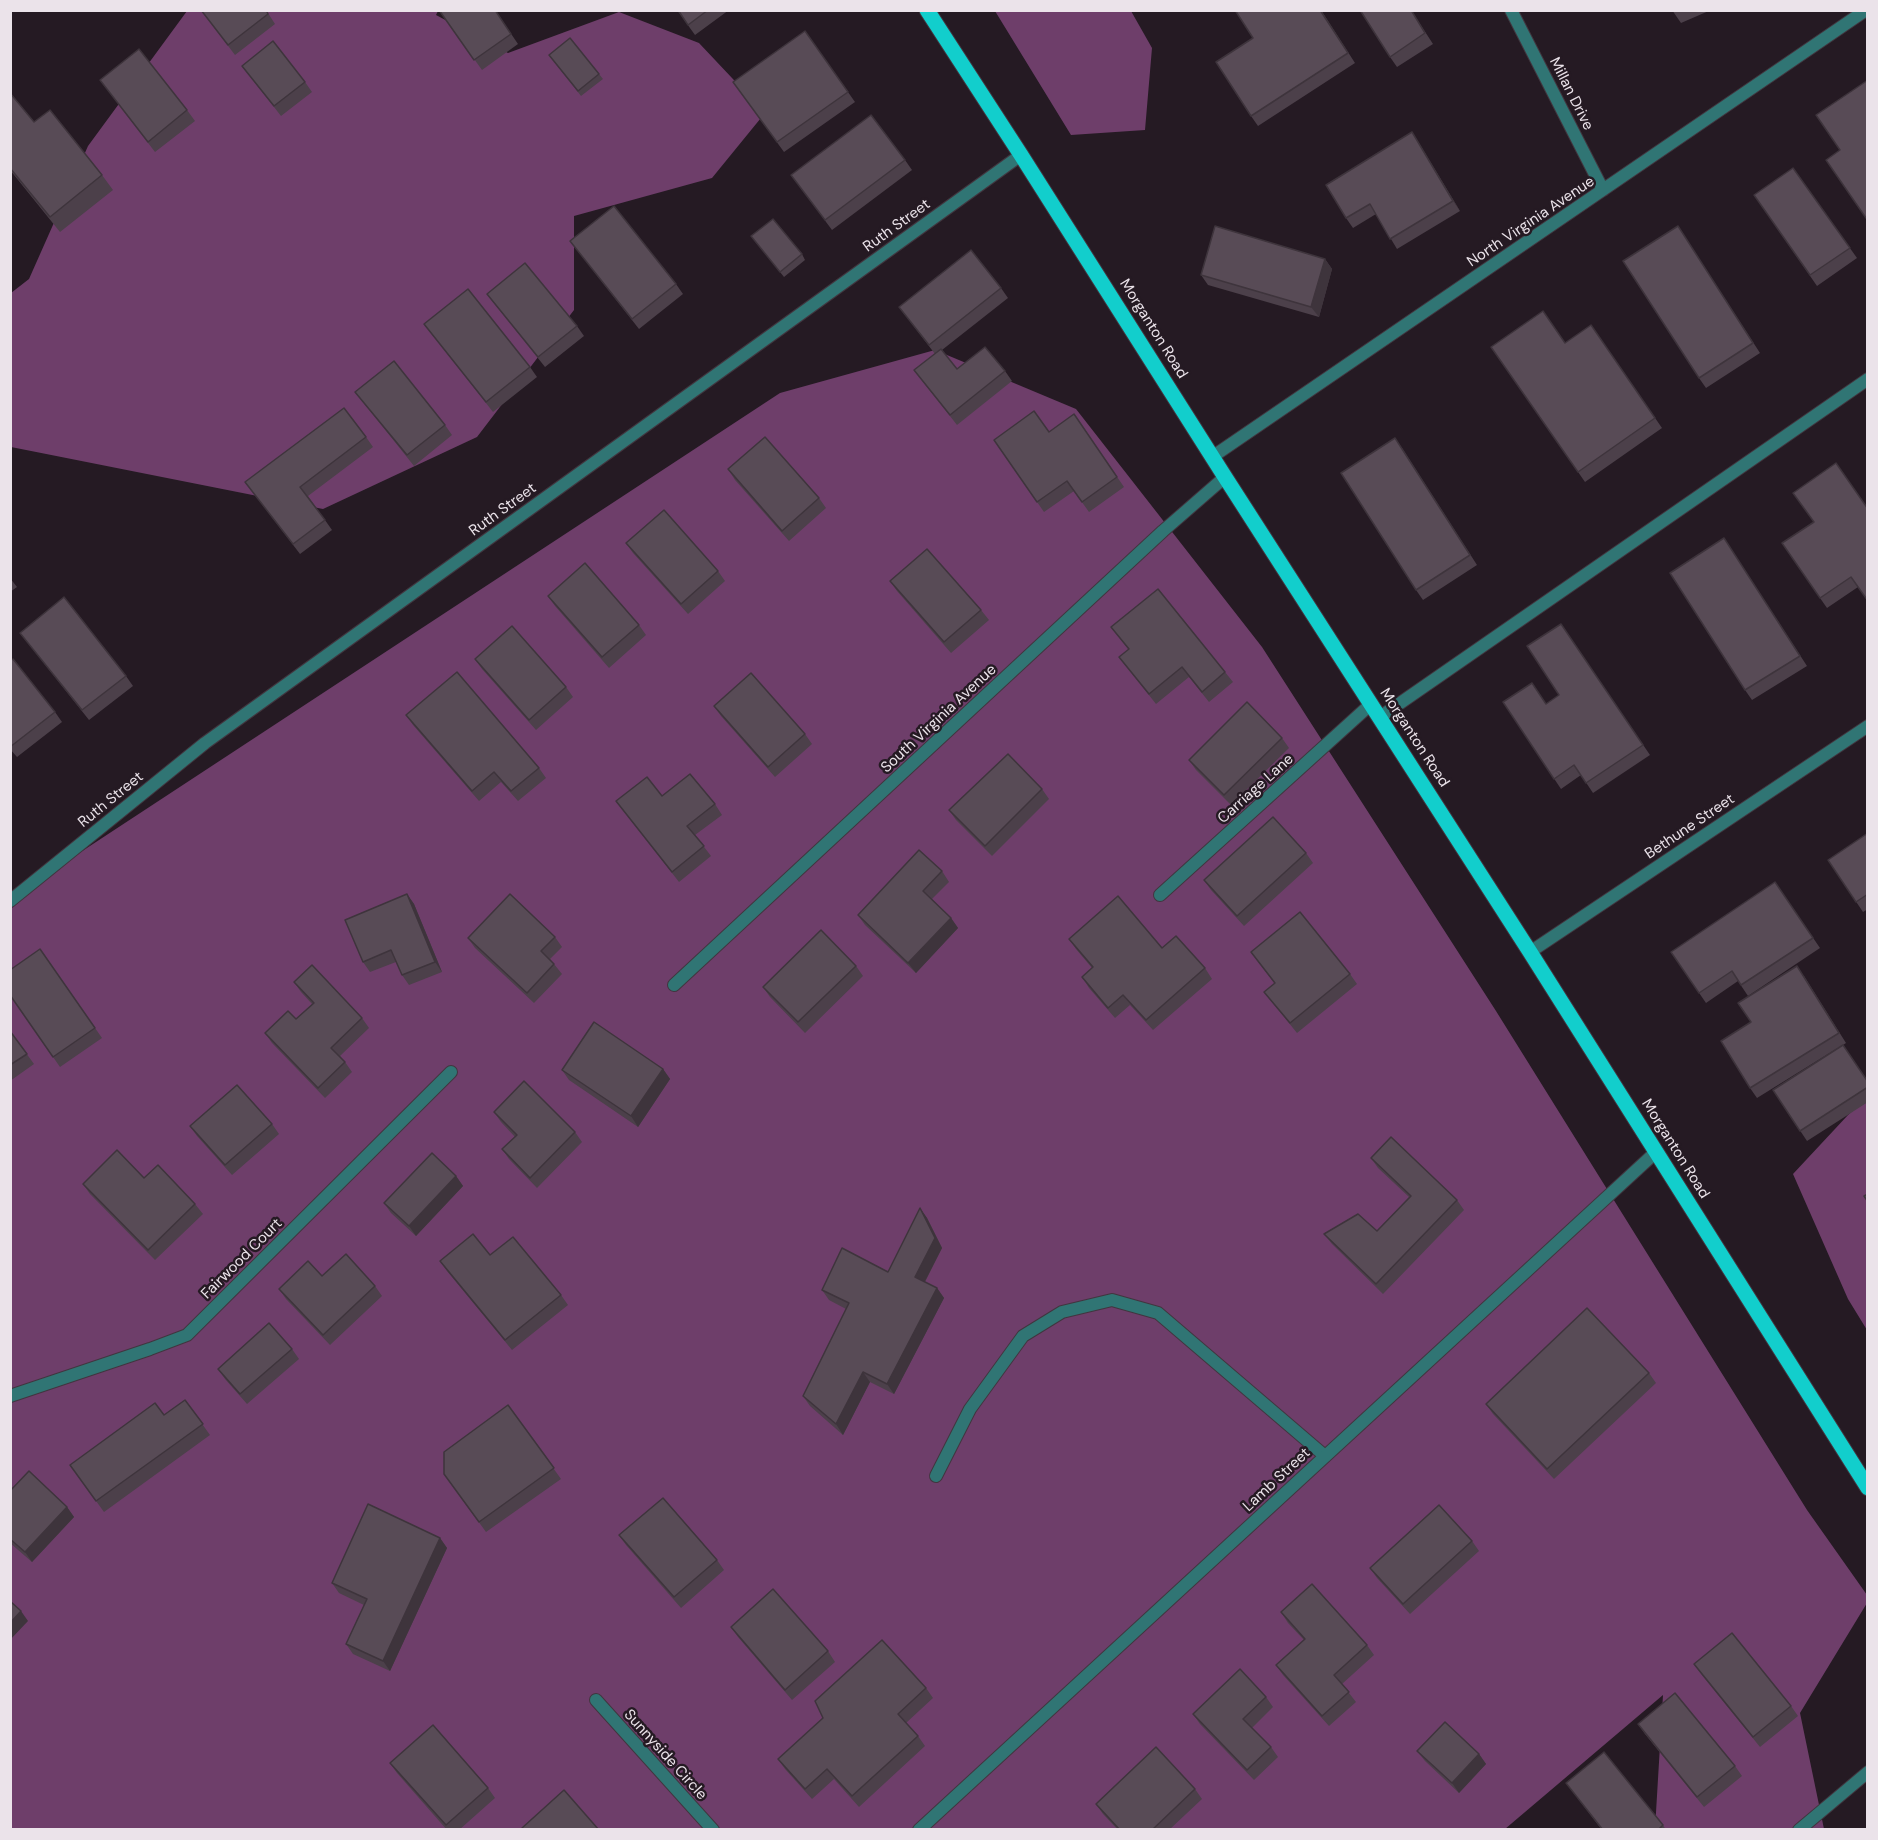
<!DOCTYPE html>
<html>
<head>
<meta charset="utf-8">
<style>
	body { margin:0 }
	#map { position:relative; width:1878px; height:1840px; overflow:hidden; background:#251a23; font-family:"DM Sans",sans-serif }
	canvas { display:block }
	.frame { position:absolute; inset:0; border:12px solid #ebe3ea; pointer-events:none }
</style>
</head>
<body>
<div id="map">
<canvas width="1878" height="1840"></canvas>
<div class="frame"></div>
</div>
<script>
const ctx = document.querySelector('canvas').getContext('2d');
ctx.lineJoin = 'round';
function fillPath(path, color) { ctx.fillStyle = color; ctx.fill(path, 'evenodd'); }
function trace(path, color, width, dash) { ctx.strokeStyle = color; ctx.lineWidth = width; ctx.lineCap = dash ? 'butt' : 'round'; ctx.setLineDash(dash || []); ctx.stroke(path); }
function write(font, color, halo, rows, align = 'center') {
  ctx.font = font + ' "DM Sans",sans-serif'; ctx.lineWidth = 5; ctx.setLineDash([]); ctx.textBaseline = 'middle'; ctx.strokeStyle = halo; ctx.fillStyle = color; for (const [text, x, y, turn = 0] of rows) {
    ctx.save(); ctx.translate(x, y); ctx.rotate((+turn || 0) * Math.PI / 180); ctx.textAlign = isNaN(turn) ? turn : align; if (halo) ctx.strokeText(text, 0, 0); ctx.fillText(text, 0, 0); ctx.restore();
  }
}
fillPath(new Path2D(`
	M187 11H438L436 15 508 53 619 12 699 43 765 113 712 178 574 216V310L477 437 323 509 11 447V293L29 279 88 146Z
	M995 11H1131L1152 48 1145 130 1071 135Z
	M935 350 1076 409 1262 647 1496 1011 1807 1510 1867 1595V1603L1800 1713 1824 1829H1655L1663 1695 1505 1829 11 1830V909L32 884 780 393Z
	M1867 1098V1330L1848 1299 1793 1174 1848 1115Z`), '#6e3e6a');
const lane = new Path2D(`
	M1380 717 1868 379
	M936 1476 970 1409 1023 1336 1062 1312 1112 1300 1158 1313 1325 1456`);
const street = new Path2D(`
	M1511 10 1603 190
	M1212 457 1866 10
	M1160 895 1371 704
	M10 901 205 743 1021 155
	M1530 952 1868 726
	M674 985 1163 531 1225 477
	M10 1396 150 1349 187 1335 451 1072
	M596 1700 713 1830
	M919 1830 1656 1152
	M1799 1830 1868 1772`);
const primary = new Path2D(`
	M927 10 1021 155 1225 477 1530 952 1868 1488`);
trace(lane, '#41363f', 14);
trace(street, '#41363f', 14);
trace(primary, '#41363f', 17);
trace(lane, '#307574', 12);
trace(street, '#307574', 12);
trace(primary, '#12cecc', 15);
fillPath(new Path2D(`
	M201 10H266L275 24 235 55Z
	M439 10H495L518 44 482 70Z
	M677 10H729L695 35Z
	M1321 10 1355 63 1258 126 1251 116Z
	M1411 10 1433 44 1397 67 1390 57Z
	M1672 10H1711L1681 23Z
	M805 31 855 102 784 152 733 82Z
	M553 60 599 74 603 79 581 96Z
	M242 66 305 82 312 92 281 116Z
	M100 80 187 110 195 121 155 152Z
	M10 93 34 122 102 175 113 190 60 232 10 170Z
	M1412 132 1460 211 1397 249 1376 214 1353 228 1346 218Z
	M905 160 912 170 832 230 791 175Z
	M1793 168 1857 258 1817 286 1754 195Z
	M1678 226 1760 353 1706 388 1699 378Z
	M751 236 802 254 805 260 784 277Z
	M570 241 676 284 683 294 639 329Z
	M1325 259 1332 269 1319 317 1208 285 1201 275Z
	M1001 288 1008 298 942 350 957 369 1005 371 1012 381 957 425 914 370 935 354 899 307Z
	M487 294 577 326 584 336 545 367Z
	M424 324 530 367 537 377 493 412Z
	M1591 325 1662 428 1585 482 1491 347 1565 343Z
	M355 392 445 425 452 435 414 466Z
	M1074 414 1124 487 1089 512 1074 491 1044 512 994 440 1049 432Z
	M366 437 373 447 308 496 332 530 300 554 245 482Z
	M1402 448 1477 565 1423 600 1416 590Z
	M728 469 819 498 826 508 789 541 735 480Z
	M1814 522 1858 587 1827 608 1820 598Z
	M1724 538 1807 666 1752 700 1745 690Z
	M626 543 718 571 725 581 688 614 633 553Z
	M10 578 17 587 10 592Z
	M890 581 981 610 989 620 951 653 897 591Z
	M548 596 639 625 646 635 609 668 555 606Z
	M1561 624 1650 755 1593 793 1581 775 1561 789 1503 702 1547 704 1559 695Z
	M1111 627 1225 672 1233 682 1209 702 1189 677 1156 704 1119 657 1129 650Z
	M20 633 126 676 133 686 89 720Z
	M475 659 566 687 573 697 536 730 482 669Z
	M10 661 55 712 62 722 17 757 10 749Z
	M714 706 805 734 812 744 775 777 721 716Z
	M406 715 539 768 546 778 518 801 501 782 479 801 413 725Z
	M1282 738 1289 748 1231 805 1196 770 1189 760Z
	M1042 789 1049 799 992 856 956 820 949 810Z
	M616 801 715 804 722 815 695 835 711 856 679 882Z
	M1868 833V909L1863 912 1828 860Z
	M1306 853 1313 863 1244 926 1211 890 1204 880Z
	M942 871 949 882 932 899 951 918 958 928 916 973 865 925 858 915Z
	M1775 882 1820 948 1748 996 1738 981 1706 1003 1671 952Z
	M407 894 414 904 442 972 409 985 402 975 396 962 370 972 363 962Z
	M555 937 562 947 550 959 562 974 534 1003 475 948 468 938Z
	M1069 939 1162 948 1205 968 1212 979 1153 1030 1130 1005 1115 1018 1089 988 1082 977 1092 968 1076 949Z
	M40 949 102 1038 60 1067 10 995Z
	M1251 952 1350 974 1357 984 1297 1033 1264 992 1275 984Z
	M856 966 863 976 805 1033 770 997 763 987Z
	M1804 976 1846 1043 1843 1045 1868 1082V1102L1807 1141 1773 1090 1841 1046 1757 1098 1750 1088 1751 1022Z
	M294 982 362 1018 369 1028 340 1056 345 1062 352 1072 325 1098 272 1043 265 1033 296 1019 312 1004 301 992Z
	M10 1031 34 1064 10 1081Z
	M663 1069 670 1079 638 1127 569 1080 562 1070Z
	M494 1112 575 1132 582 1142 537 1188 509 1159 502 1149 515 1137 501 1122Z
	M272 1124 279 1134 232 1175 197 1136 190 1126Z
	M1371 1158 1457 1200 1464 1210 1383 1294 1332 1244 1324 1234 1377 1231 1409 1197 1378 1168Z
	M456 1176 463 1186 416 1236 391 1213 384 1203Z
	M144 1178 195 1204 203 1214 155 1260 90 1194 83 1184Z
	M920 1208 927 1218 942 1248 925 1282 937 1288 944 1298 894 1394 870 1382 843 1435 810 1406 803 1396 846 1309 829 1300 822 1290 888 1272Z
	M490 1255 561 1295 568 1305 512 1350 447 1271 440 1261Z
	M322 1276 375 1286 382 1296 330 1345 286 1299 279 1289Z
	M292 1349 299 1359 247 1404 225 1379 218 1369Z
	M1649 1373 1656 1383 1554 1479 1493 1414 1486 1404Z
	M185 1400 210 1435 104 1512 70 1465 164 1415Z
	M508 1405 561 1479 486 1532 444 1474Z
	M10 1491 67 1507 74 1517 32 1562 10 1543Z
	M619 1535 717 1560 724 1570 681 1608 626 1545Z
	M440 1538 447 1548 390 1671 353 1654 346 1644 364 1605 339 1593 332 1583Z
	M1472 1541 1479 1551 1410 1614 1377 1578 1370 1568Z
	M1281 1612 1367 1645 1374 1655 1342 1684 1356 1702 1329 1726 1283 1675 1276 1665 1304 1640 1288 1623Z
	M731 1627 828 1651 835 1662 792 1700 738 1637Z
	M1694 1664 1791 1706 1798 1716 1760 1747 1701 1674Z
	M926 1688 933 1698 906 1723 918 1736 925 1746 859 1807 834 1779 812 1799 785 1769 778 1759Z
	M1266 1697 1273 1707 1252 1728 1271 1747 1278 1757 1254 1780 1200 1724 1193 1714Z
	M1638 1724 1735 1766 1742 1776 1704 1807 1645 1734Z
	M1417 1751 1479 1754 1486 1764 1459 1793 1425 1761Z
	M390 1763 488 1788 495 1798 459 1830H447L397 1773Z
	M1566 1783 1663 1825 1666 1830H1602Z
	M1195 1789 1202 1799 1169 1830H1118L1103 1814 1096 1804Z`), '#4c404a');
fillPath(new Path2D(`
	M1412 132 1419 143 1460 211 1453 201Z
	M1325 259 1332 269 1319 317 1311 307Z
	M407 894 414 904 442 972 435 962Z
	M951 918 958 928 916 973 908 963Z
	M663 1069 670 1079 638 1127 631 1116Z
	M456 1176 463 1186 416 1236 409 1226Z
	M920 1208 927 1218 942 1248 922 1287 915 1277Z
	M937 1288 944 1298 894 1394 887 1384Z
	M863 1372 870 1382 843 1435 836 1424Z
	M67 1507 74 1517 32 1562 25 1552Z
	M440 1538 447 1548 390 1671 383 1661Z
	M21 1611 28 1621 10 1640V1623Z
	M1479 1754 1486 1764 1459 1793 1452 1783Z`), '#3e343c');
const building = new Path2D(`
	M201 10H266L268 14 228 45Z
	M439 10H495L511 34 474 60Z
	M678 10H708L688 25Z
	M1235 10H1320L1348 53 1251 116 1216 62 1253 38Z
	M1360 10H1411L1425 33 1390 57Z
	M805 31 848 92 777 142 733 82Z
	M570 38 599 74 578 91 549 55Z
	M273 41 305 82 274 106 242 66Z
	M139 49 187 110 148 142 100 80Z
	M1868 80V217L1866 218 1826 160 1840 150 1816 115Z
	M10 93 34 122 50 110 102 175 50 217 10 168Z
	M871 115 905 160 825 220 791 175Z
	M1412 132 1453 201 1390 239 1370 204 1346 218 1326 185Z
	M1793 168 1850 248 1810 275 1754 195Z
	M614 206 676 284 632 319 570 241Z
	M773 219 802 254 780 272 751 236Z
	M1215 226 1325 259 1311 307 1201 275Z
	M1678 226 1753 343 1699 378 1623 261Z
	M971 250 1001 288 929 345 899 307Z
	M525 263 577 326 538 357 487 294Z
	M468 289 530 367 486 402 424 324Z
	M1543 311 1565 343 1591 325 1655 418 1578 472 1491 347Z
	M985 347 1005 371 950 415 914 370 941 349 957 369Z
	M394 361 445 425 407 455 355 392Z
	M344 408 366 437 300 487 325 520 293 544 245 482Z
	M1034 411 1049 432 1074 414 1117 477 1082 502 1067 481 1037 502 994 440Z
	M765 437 819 498 782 531 728 469Z
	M1395 438 1470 555 1416 590 1341 473Z
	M1836 463 1868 509V601L1851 577 1820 598 1782 543 1814 522 1793 493Z
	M664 510 718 571 681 604 626 543Z
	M1724 538 1800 656 1745 690 1670 573Z
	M927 549 981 610 944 642 890 581Z
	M585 563 639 625 602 657 548 596Z
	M1158 589 1225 672 1202 692 1182 667 1149 694 1119 657 1129 649 1111 627Z
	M64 597 126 676 82 710 20 633Z
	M1561 624 1643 745 1586 783 1574 765 1554 779 1503 702 1532 683 1546 704 1559 695 1527 646Z
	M512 626 566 687 529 720 475 659Z
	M13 659 55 712 10 747V661Z
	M457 672 539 768 511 791 494 772 472 791 406 715Z
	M751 673 805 734 768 767 714 706Z
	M1247 702 1282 738 1224 795 1189 760Z
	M1008 754 1042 789 985 846 949 810Z
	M690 774 715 804 687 826 704 846 672 872 616 801 647 777 662 796Z
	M1273 817 1306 853 1237 916 1204 880Z
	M1868 833V894L1856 902 1828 860Z
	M919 850 942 871 923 891 951 918 908 963 858 915Z
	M1775 882 1813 938 1741 985 1732 971 1699 993 1671 952Z
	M407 894 435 962 402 975 391 950 363 962 345 920Z
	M510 894 555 937 541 951 554 964 527 993 468 938Z
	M1118 896 1162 948 1176 936 1205 968 1146 1020 1123 995 1108 1008 1082 977 1093 967 1069 939Z
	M1300 912 1350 974 1290 1023 1264 992 1275 983 1251 952Z
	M821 930 856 966 798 1022 763 987Z
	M40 949 95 1028 53 1057 10 995V970Z
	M312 965 362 1018 331 1048 345 1062 318 1088 265 1033 288 1011 296 1019 314 1003 294 982Z
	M1797 966 1839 1033 1750 1088 1721 1041 1751 1022 1738 1003Z
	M594 1022 663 1069 631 1116 562 1070Z
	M10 1031 27 1054 10 1065Z
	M1843 1045 1868 1082V1087L1800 1131 1773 1090Z
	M524 1081 575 1132 530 1178 502 1149 517 1135 494 1112Z
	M237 1085 272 1124 225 1165 190 1126Z
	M1391 1137 1457 1200 1376 1284 1324 1234 1358 1214 1377 1231 1411 1196 1371 1158Z
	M117 1150 144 1178 158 1165 195 1204 148 1250 83 1184Z
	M432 1153 456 1176 409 1226 384 1203Z
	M1868 1194V1202L1864 1196Z
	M920 1208 935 1238 915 1277 937 1288 887 1384 863 1372 836 1424 803 1396 849 1303 822 1290 842 1248 888 1272Z
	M473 1234 490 1255 513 1237 561 1295 505 1340 440 1261Z
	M346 1254 375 1286 323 1335 279 1289 308 1261 322 1276Z
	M1587 1308 1649 1373 1547 1469 1486 1404Z
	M269 1323 292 1349 240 1394 218 1369Z
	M185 1400 203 1424 96 1501 70 1465 155 1403 164 1415Z
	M508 1405 554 1468 479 1522 444 1474V1452Z
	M29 1471 67 1507 25 1552 10 1539V1491Z
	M663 1498 717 1560 674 1597 619 1535Z
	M368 1504 440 1538 383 1661 346 1644 367 1599 332 1583Z
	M1439 1505 1472 1541 1403 1604 1370 1568Z
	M1312 1584 1367 1645 1334 1675 1349 1692 1322 1716 1276 1665 1305 1639 1281 1612Z
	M773 1589 828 1651 785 1690 731 1627Z
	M10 1601 21 1611 10 1623Z
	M1732 1633 1791 1706 1753 1737 1694 1664Z
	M882 1640 926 1688 898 1714 918 1736 852 1796 827 1769 805 1789 778 1759 823 1718 815 1701Z
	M1240 1669 1266 1697 1243 1719 1271 1747 1247 1770 1193 1714Z
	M1675 1693 1735 1766 1697 1797 1638 1724Z
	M1445 1722 1479 1754 1452 1783 1417 1751Z
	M433 1725 488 1788 446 1825 390 1763Z
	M1156 1747 1195 1789 1152 1830H1120L1096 1804Z
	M1604 1752 1663 1825 1658 1830H1603L1566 1783Z
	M564 1790 599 1830H523L522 1828Z`);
fillPath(building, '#584b56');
trace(building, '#3e343c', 1.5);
write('15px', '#ebe3ea', '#251a23', [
	["Millan Drive",1571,94,63],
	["North Virginia Avenue",1531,222,-34],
	["Ruth Street",897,226,-36],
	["Morganton Road",1153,329,58],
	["Ruth Street",503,510,-36],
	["South Virginia Avenue",939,719,-43],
	["Morganton Road",1414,738,57],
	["Carriage Lane",1256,789,-42],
	["Ruth Street",111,800,-39],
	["Bethune Street",1690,827,-34],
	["Morganton Road",1675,1149,58],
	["Fairwood Court",242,1259,-45],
	["Lamb Street",1277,1480,-43],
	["Sunnyside Circle",665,1755,48]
]);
</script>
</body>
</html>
